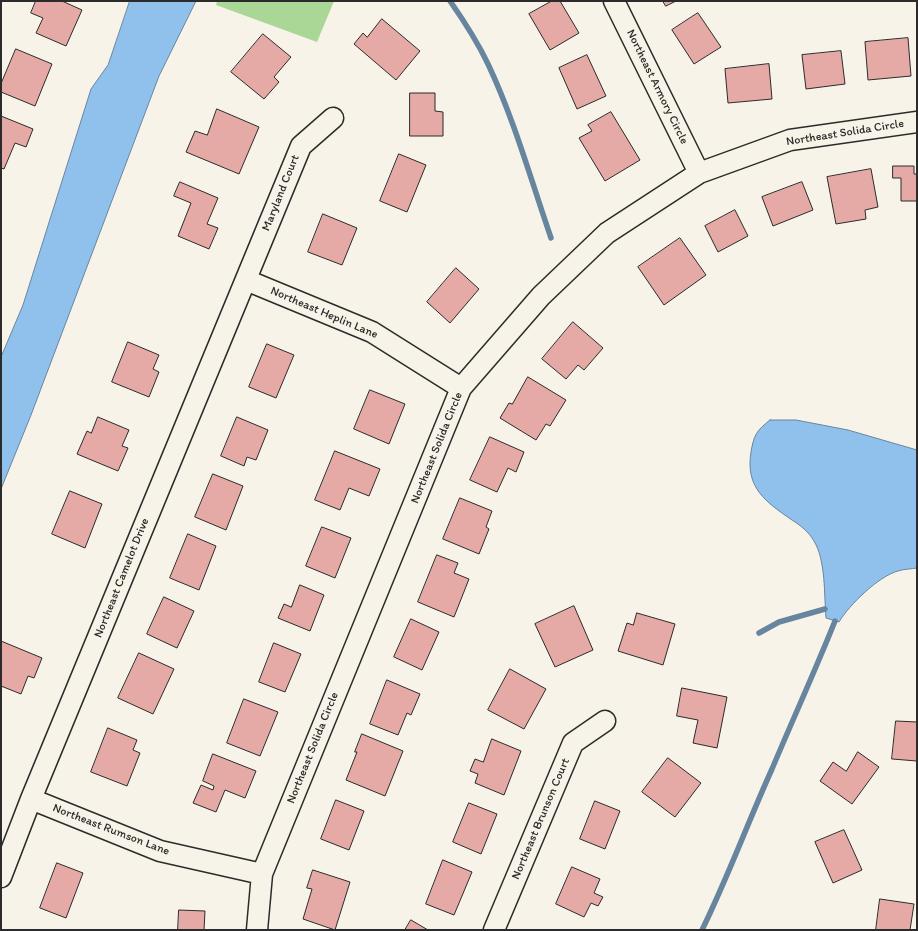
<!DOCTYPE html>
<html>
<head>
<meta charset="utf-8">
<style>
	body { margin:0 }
	#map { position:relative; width:918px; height:931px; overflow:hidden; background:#f7f3e8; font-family:Itim,sans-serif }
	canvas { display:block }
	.frame { position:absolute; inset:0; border:2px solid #2b2b2b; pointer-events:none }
</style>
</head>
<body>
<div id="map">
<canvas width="918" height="931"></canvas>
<div class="frame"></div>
</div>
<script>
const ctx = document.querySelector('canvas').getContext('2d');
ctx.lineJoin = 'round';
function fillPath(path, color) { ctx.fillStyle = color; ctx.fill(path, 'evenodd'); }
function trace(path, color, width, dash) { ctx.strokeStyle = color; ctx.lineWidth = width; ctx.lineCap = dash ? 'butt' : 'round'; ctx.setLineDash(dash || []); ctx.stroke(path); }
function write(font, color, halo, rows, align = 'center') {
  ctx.font = font + ' Itim,sans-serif'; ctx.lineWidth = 4; ctx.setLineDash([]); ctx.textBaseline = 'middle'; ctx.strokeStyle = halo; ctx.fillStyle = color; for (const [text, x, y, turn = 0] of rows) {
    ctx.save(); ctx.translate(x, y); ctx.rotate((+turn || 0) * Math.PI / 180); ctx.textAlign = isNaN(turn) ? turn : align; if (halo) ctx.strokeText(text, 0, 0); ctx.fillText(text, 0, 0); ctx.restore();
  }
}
fillPath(new Path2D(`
	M217 1H334L317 42 216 5Z`), '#abd796');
const water = new Path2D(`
	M130 1H196L159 76 31 415 1 489V357L23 305 91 89 108 65Z
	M770 420H796L848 430 917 450V568C911 569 904 569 898 571 879 576 849 605 839 622L826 618C824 595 826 561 814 541 809 532 800 525 792 520 766 502 745 488 751 452 754 435 756 431 770 420Z`);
fillPath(water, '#90c1ec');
trace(water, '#68859f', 1);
trace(new Path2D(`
	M450 1C464 21 477 41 488 64 514 119 531 180 551 238
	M759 633 779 622 825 609
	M702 930C728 877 748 822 772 769 793 719 815 671 835 621`), '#68859f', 5.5);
const building = new Path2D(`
	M36 1H62L82 10 66 46 36 33 43 18 31 13Z
	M552 1H560L579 33 550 50 529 14Z
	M663 1H676L666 6Z
	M698 13 721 47 694 64 672 30Z
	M382 19 420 51 396 80 354 44 363 33 367 37Z
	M263 34 291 57 274 77 279 82 264 99 231 72Z
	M908 38 911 76 868 80 865 42Z
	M16 49 52 64 35 106 1 92V84Z
	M841 51 845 84 806 89 802 55Z
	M587 55 606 96 577 109 559 68Z
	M769 64 772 99 728 103 725 69Z
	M410 93H435V111L443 112V136H410Z
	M217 109 259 127 239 174 186 152 195 131 207 135Z
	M611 112 640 160 605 181 579 138 592 131 588 125Z
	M1 116 33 129 26 147 15 143 4 169 1 168Z
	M399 154 426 165 407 212 380 201Z
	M893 166H914V174H917V201H901V178H893Z
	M871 169 878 207 865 210 866 219 836 224 827 177Z
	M180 182 218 198 207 224 218 228 209 249 178 236 191 203 174 196Z
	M802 182 813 210 773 226 762 197Z
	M735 210 748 236 718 252 705 226Z
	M323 214 357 228 342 265 308 252Z
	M680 238 706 275 664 305 638 267Z
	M456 268 479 289 450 323 427 302Z
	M573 322 603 348 584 370 578 365 566 379 542 359Z
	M128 342 159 355 153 369 159 372 149 397 112 382Z
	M267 344 294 355 276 398 249 387Z
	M528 377 566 400 550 426 546 424 536 440 500 418 509 403 512 404Z
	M370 390 405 404 389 444 354 429Z
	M98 417 129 430 122 446 128 448 118 471 77 454 87 431 91 433Z
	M237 417 268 430 256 460 247 457 244 466 221 456Z
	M490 437 524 452 516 472 508 468 497 492 470 480Z
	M335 451 380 469 369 496 349 488 340 510 315 500Z
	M213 474 243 486 226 530 195 517Z
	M70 491 102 504 85 548 52 534Z
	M460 498 492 511 486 527 489 529 479 554 443 539Z
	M322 527 351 538 335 578 306 566Z
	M188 534 216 546 199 590 170 578Z
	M437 555 458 563 454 573 469 579 454 617 418 602Z
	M300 585 324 595 310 631 278 618 284 604 291 607Z
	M164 597 194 611 177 648 147 634Z
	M574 606 593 650 555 667 535 624Z
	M637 613 675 624 663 665 618 651 627 623 633 625Z
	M411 619 439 632 422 670 394 657Z
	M1 641 42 658 34 678 28 676 21 694 1 686Z
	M274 643 301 654 285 692 259 682Z
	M139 653 174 669 153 714 118 698Z
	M510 669 546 689 524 729 488 710Z
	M387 680 420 694 411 715 407 713 398 735 370 724Z
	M682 688 727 697 717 748 693 743 698 720 677 716Z
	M244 699 278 712 260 756 227 743Z
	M896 721 917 722V761L892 759Z
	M108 728 137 740 133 750 140 753 127 786 91 772Z
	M362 734 403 751 385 796 346 780 357 752H355Z
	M492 739 521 751 504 795 475 783 478 774 470 771 475 759 483 762Z
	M858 752 879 767 852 804 820 781 833 762 846 771Z
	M213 754 256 771 245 798 225 790 216 812 193 803 201 785 213 790 214 786 203 781Z
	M668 758 701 783 675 817 642 792Z
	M336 800 364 811 349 850 321 839Z
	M595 801 620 811 605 849 580 839Z
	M469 803 497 814 481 854 453 842Z
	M844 830 862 870 833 883 815 842Z
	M443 860 472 872 454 915 426 904Z
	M57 863 83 873 66 918 40 908Z
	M572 867 600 879 594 893 603 897 598 906 591 903 584 917 556 904Z
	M313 870 350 882 335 930 303 919 312 889 307 888Z
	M880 899 914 904 910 930H876Z
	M179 910 205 911 204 930H178Z
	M411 920 428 930H405Z`);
fillPath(building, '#e5aaa5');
trace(building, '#2b2b2b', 1);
const minor = new Path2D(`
	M614 1 699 173
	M246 280 372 332 461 388
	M31 799 160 851 262 874
	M1 877 31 799 301 146 333 118
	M257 930 262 874 461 388 541 296 607 233 699 173 790 140 917 122
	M494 930 573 743 605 721`);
trace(minor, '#2b2b2b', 23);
trace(minor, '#f7f3e8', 20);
write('12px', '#2b2b2b', '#f7f3e8', [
	["Northeast Armory Circle",657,87,64],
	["Northeast Solida Circle",845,133,-9],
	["Maryland Court",281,193,-68],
	["Northeast Heplin Lane",324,313,23],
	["Northeast Solida Circle",437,448,-68],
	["Northeast Camelot Drive",122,578,-68],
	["Northeast Solida Circle",313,748,-68],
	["Northeast Brunson Court",541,819,-67],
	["Northeast Rumson Lane",111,830,21]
]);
</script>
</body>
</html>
